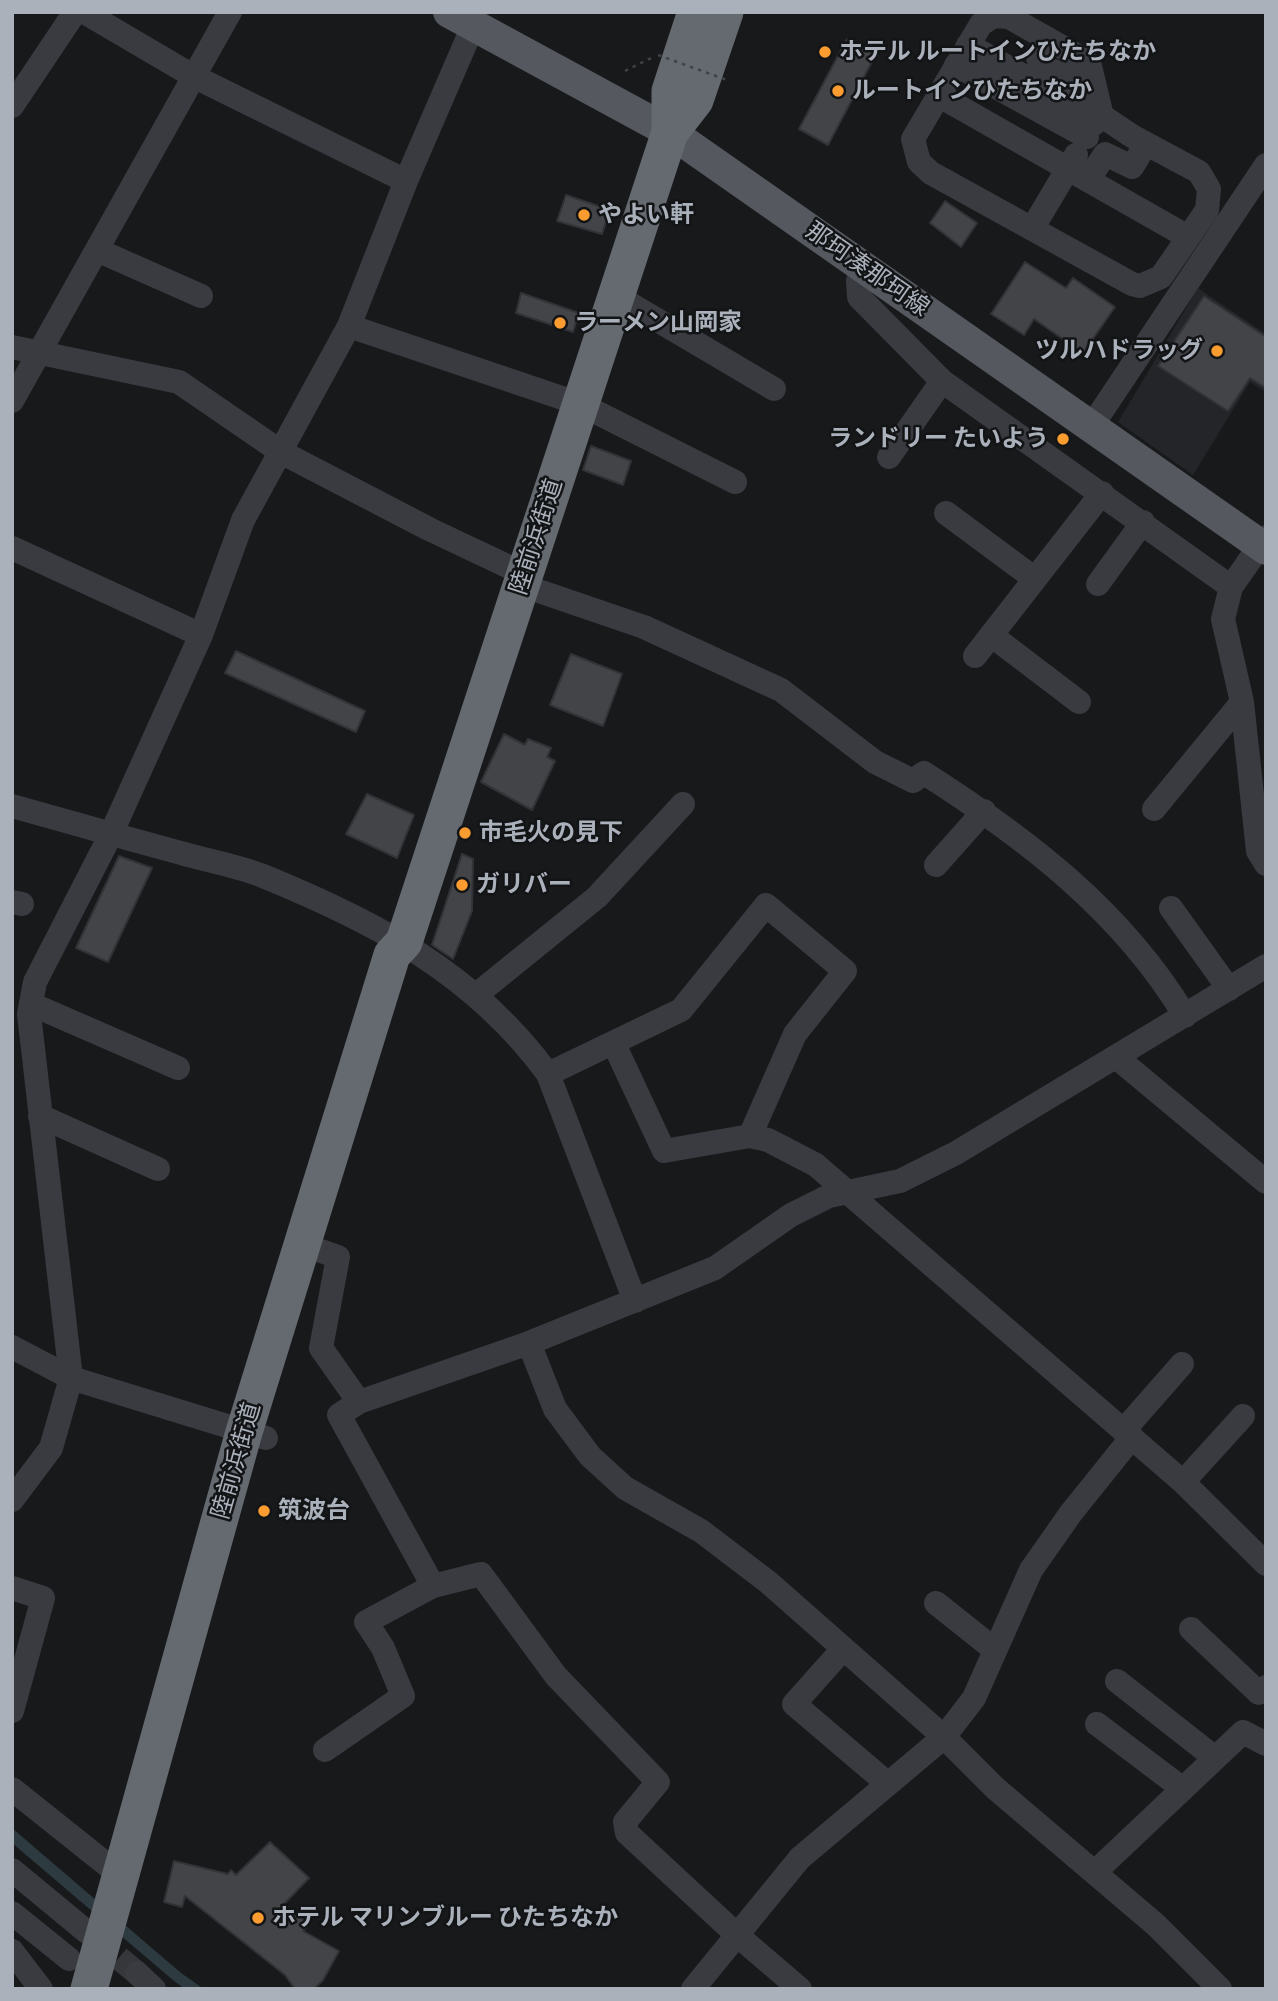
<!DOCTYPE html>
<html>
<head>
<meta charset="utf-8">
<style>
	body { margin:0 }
	#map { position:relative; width:1278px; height:2001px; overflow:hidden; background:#18191b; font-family:"Fira Sans Condensed",sans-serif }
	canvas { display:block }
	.frame { position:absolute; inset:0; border:14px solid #aab1bb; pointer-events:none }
</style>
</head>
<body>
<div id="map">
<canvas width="1278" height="2001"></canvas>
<div class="frame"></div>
</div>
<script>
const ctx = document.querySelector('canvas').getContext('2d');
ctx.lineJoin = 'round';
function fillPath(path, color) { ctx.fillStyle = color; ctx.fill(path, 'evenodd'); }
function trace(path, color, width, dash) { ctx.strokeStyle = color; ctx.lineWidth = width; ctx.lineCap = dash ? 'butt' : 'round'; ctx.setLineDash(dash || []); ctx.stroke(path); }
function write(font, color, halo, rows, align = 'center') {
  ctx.font = font + ' "Fira Sans Condensed","Noto Sans JP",sans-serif'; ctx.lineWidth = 5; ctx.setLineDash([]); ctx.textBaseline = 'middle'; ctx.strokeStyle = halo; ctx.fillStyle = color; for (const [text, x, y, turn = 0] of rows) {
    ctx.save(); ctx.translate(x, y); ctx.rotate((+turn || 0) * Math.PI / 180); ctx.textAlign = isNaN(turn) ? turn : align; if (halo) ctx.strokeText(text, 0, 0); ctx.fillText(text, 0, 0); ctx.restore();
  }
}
fillPath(new Path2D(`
	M1198 288 1266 334V392L1250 382 1193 475 1118 422Z`), '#242528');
fillPath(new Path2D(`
	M12 1828 181 1973 204 1989H185L174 1981 12 1843Z`), '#2d3a40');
const building = new Path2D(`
	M847 39 876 54 828 145 799 129Z
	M566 195 610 210 602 234 557 221Z
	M945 201 977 223 961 247 930 223Z
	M1025 262 1066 288 1073 278 1115 307 1083 353 1034 319 1024 335 991 314Z
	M521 293 579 313 573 332 516 313Z
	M1204 296 1266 337V388L1250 378 1228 411 1158 366Z
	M591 446 631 461 623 485 583 470Z
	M236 651 365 711 356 732 225 673Z
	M571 654 622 674 603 726 550 705Z
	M504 734 525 745 528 739 551 748 547 757 555 761 532 810 481 782Z
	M367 794 414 815 397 858 346 834Z
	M462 854 473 859 472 911 453 959 432 945Z
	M119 856 152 868 108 962 76 948Z
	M270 1842 309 1878 284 1904 309 1924 303 1931 339 1951 323 1980 314 1989H295L285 1975 185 1896 182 1907 164 1902 174 1861 228 1874 231 1870 236 1875Z`);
fillPath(building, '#424448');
trace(building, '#323337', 2);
trace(new Path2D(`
	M91 1935 137 1973`), '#35373b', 24, [24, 12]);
trace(new Path2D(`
	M625 71 653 57`), '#3f4247', 2.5, [3.5, 5]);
trace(new Path2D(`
	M84 12 193 76 406 181
	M994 16 1009 17 1083 59 1090 66 1102 116 1132 136 1199 172 1209 189 1207 210 1161 277 1140 286 1132 284 931 173 919 162 913 139 981 24Z
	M1047 39 1038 58C1045 76 1062 68 1074 79L1075 89 1070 102 1094 124
	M968 45 1070 102
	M956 65 1087 137
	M938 95 1188 237
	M12 106 75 12
	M1089 179 1105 154 1132 167 1146 144
	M1032 229 1076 155
	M97 250 201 296
	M862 267 858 281 859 297 942 381 1231 587
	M615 295 774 389
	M349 326 580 404 735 482
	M12 347 179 382 281 452 429 529 524 574
	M12 401 230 12
	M1091 427 1266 165
	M889 457 942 381
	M946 513 1035 579
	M1266 537 1231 587 1223 619 1242 702 1258 851 1266 864
	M12 548 201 635
	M1098 584 1143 522
	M521 585 644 627 781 690 875 762 913 781 924 773C1026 838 1122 911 1185 1016
	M991 635 1079 702
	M975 656 1102 493
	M12 806C69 822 125 838 181 853 208 861 238 866 263 876 376 922 475 974 548 1074L635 1301
	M1154 809 1242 702
	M936 865 984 811
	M12 902 22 904
	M1171 908 1229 989
	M476 995 597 897 683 804
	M31 1004 178 1068
	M614 1044 664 1151 750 1136 768 1140 816 1165 1183 1482 1266 1564
	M1116 1057 1266 1182
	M548 1074 681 1010 766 905 845 971 795 1034 750 1136
	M40 1116 158 1169
	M321 1251 338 1257 321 1348 359 1402
	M529 1343 555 1409 590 1456 625 1488 701 1531 768 1582 944 1737 995 1788 1156 1925 1220 1989
	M12 1347 71 1378 266 1438
	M1124 1430 1182 1364
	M1183 1482 1243 1416
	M12 1500 51 1448 71 1378 29 1014 35 982 111 834 201 635 243 520 349 326 406 181 473 26
	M433 1586 339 1415 359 1402 529 1343 715 1268 791 1215 829 1196 900 1181 956 1153 1266 966
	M12 1588 43 1598 12 1711
	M936 1603 995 1650
	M1191 1629 1259 1693 1266 1687
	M843 1649 794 1704 888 1784
	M1117 1681 1215 1758
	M1097 1724 1183 1789
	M325 1750 403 1696 383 1648 366 1622 433 1586 481 1574 556 1676 658 1782 625 1822 627 1833 737 1935 800 1989
	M12 1789 121 1876
	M12 1870 87 1932
	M1095 1872 1243 1732 1266 1744
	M12 1913 69 1959
	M12 1951 41 1989
	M137 1973 154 1989
	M693 1989 800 1858 944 1737 974 1698 1031 1570 1071 1513 1132 1437`), '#393b40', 24);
trace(new Path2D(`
	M449 12 670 132 1266 549`), '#55585f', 32);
trace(new Path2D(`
	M670 132 695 100 725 12
	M89 1989 244 1432 392 955 404 942 670 132V91L696 12`), '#656a71', 37);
trace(new Path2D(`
	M658 55 727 80`), '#3f4247', 2.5, [3.5, 5]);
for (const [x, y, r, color] of [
	[825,52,7,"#fb9c30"],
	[838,91,7,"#fb9c30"],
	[584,215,7,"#fb9c30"],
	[560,323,7,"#fb9c30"],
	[1217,351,7,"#fb9c30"],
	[1063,439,7,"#fb9c30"],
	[465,833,7,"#fb9c30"],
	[462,885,7,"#fb9c30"],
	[264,1511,7,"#fb9c30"],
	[258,1918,7,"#fb9c30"]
]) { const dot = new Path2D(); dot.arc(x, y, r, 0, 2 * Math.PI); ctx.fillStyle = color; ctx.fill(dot); trace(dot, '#131416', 2.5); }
write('bold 24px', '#aab1bb', '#131416', [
	["ホテル ルートインひたちなか",839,52],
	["ルートインひたちなか",852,91],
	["やよい軒",598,215],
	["ラーメン山岡家",574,323],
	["ツルハドラッグ",1203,351,"right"],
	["ランドリー たいよう",1049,439,"right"],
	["市毛火の見下",479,833],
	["ガリバー",476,885],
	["筑波台",278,1511],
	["ホテル マリンブルー ひたちなか",272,1918]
], 'left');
write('24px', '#aab1bb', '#131416', [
	["那珂湊那珂線",867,270,35],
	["陸前浜街道",537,537,-72],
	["陸前浜街道",237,1461,-74]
]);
</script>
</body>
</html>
